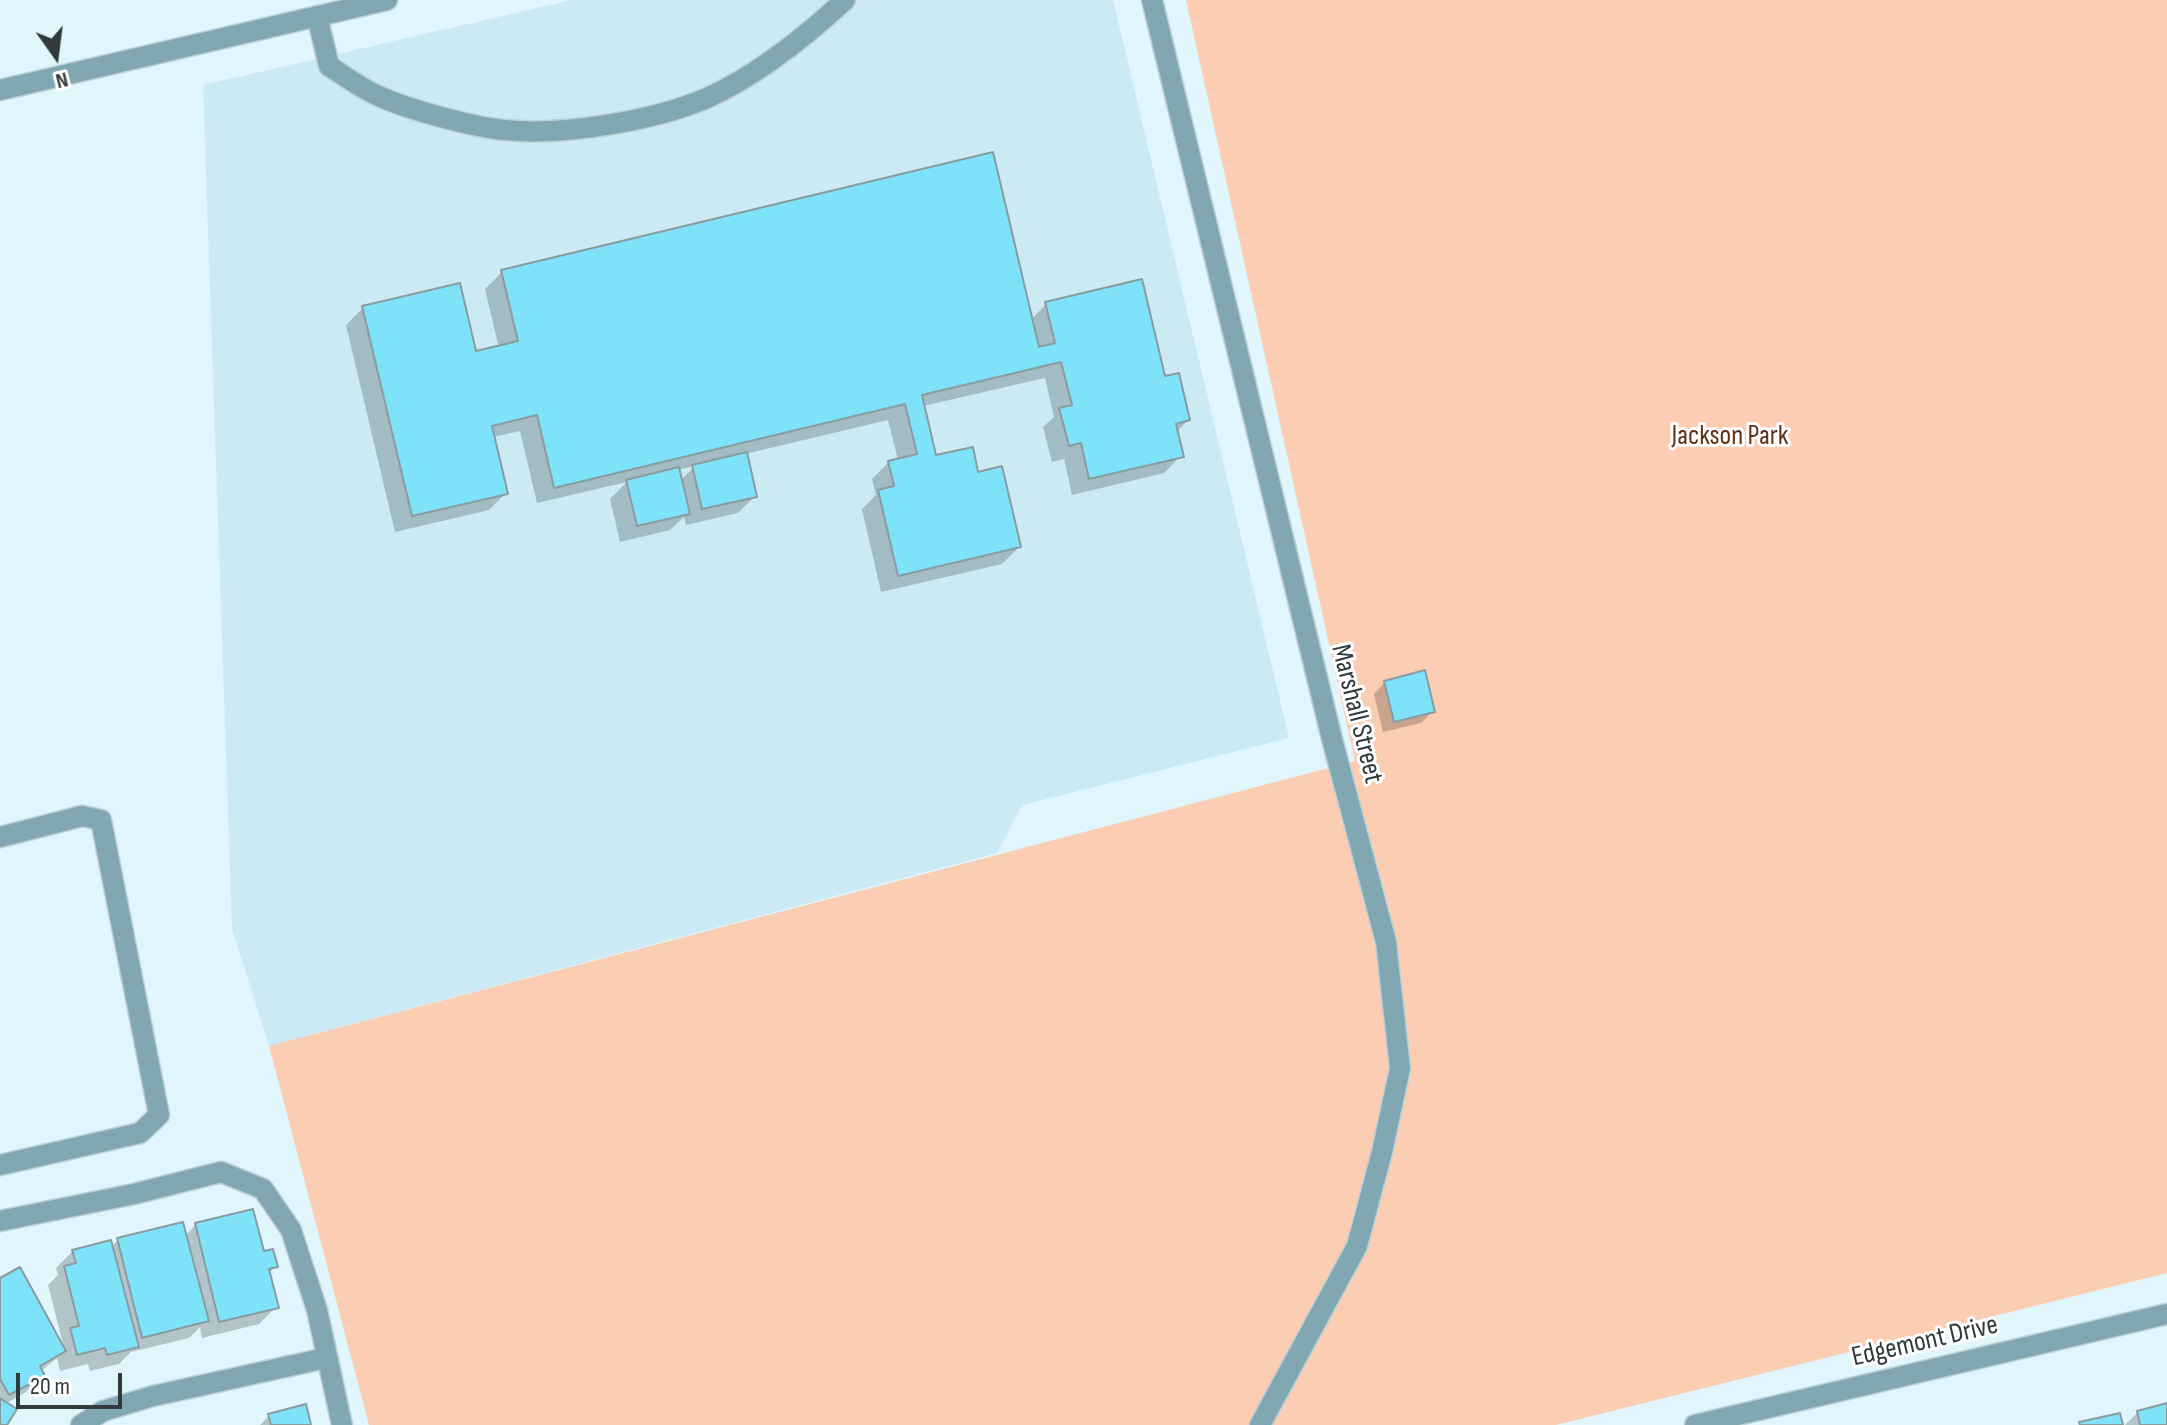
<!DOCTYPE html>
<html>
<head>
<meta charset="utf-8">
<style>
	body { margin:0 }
	#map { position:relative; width:2167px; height:1425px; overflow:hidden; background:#e0f6fc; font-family:"Sofia Sans Condensed",sans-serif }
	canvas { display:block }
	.north { position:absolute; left:16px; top:16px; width:80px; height:80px; -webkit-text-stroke:6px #fff; paint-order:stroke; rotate:166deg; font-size:22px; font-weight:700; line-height:32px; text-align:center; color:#30393b }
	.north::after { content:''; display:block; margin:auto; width:28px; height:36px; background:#30393b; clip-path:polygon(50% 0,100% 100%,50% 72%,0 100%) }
	.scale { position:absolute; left:16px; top:1373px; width:106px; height:36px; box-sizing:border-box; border:4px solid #30393b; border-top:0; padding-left:10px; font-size:24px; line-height:28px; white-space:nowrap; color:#30393b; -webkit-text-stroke:6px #fff; paint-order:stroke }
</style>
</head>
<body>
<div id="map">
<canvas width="2167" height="1425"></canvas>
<div class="north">N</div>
<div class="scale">20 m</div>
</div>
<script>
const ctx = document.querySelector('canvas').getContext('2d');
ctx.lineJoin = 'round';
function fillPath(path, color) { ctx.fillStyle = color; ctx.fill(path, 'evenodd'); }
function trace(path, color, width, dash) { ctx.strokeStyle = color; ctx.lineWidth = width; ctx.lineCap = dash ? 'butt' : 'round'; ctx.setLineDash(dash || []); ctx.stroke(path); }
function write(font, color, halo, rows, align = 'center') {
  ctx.font = font + ' "Sofia Sans Condensed",sans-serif'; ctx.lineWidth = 6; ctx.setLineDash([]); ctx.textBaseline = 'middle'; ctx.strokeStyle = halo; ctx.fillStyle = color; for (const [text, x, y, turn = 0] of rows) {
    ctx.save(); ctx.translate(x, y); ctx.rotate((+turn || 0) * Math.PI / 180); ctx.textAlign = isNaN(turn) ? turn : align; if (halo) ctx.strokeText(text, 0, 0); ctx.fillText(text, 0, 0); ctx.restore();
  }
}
fillPath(new Path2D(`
	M572 0H1113L1289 738 1022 805 997 853 269 1046 232 929 203 85Z`), '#cceaf3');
fillPath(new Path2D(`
	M1186 0H2167V1273L1556 1425H369L269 1046 1355 761Z`), '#fbcdb3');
fillPath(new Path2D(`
	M502 272 1031 320 1046 304 1164 379 1188 420 1176 432 1181 456 1164 473 1072 495 1064 459 1052 462 1043 427 1054 417 1045 378 923 406 935 458 977 474 1019 547 1002 564 881 592 862 509 876 495 872 479 889 462 898 460 888 420 745 454 755 496 738 513 686 525 684 517 670 530 620 542 610 499 627 482 537 503 520 431 493 437 506 493 489 510 395 532 346 325 363 308 475 353 499 348 485 289ZM695 466 680 481 677 470Z
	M1385 682 1433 711 1421 723 1383 732 1374 694Z
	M196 1224 262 1253 275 1267 268 1274 276 1307 259 1324 202 1338 200 1327 189 1338 131 1352 119 1364 90 1371 88 1364 60 1371 57 1358 41 1371 43 1375 26 1392 5 1404 4 1425H0V1280L64 1348 48 1285 58 1275 56 1268 73 1251 111 1247 118 1240 185 1236Z
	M2167 1405V1425H2125L2138 1412Z
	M270 1415 309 1425H260Z`), '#0003');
const building = new Path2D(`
	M993 152 1039 347 1055 343 1045 302 1142 279 1165 376 1179 373 1190 420 1176 424 1184 457 1089 479 1081 443 1069 446 1059 408 1072 405 1061 362 922 395 936 455 973 447 978 472 1002 466 1021 547 898 576 878 490 894 486 888 461 917 454 905 404 554 488 537 415 492 426 508 494 412 516 362 306 460 283 476 351 518 341 501 270Z
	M747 452 757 497 702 509 692 465Z
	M679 467 690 514 637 526 626 480Z
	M1425 670 1435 712 1394 722 1384 681Z
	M253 1209 264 1251 273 1249 278 1267 269 1269 279 1308 219 1322 195 1223Z
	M183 1222 209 1321 142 1338 117 1238Z
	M111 1240 139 1347 107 1355 105 1348 77 1355 70 1328 79 1326 64 1266 76 1263 72 1250Z
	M20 1267 66 1351 40 1366 45 1376 9 1395 0 1379V1278Z
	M0 1398 17 1409 7 1425H0Z
	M2167 1403V1425H2140L2137 1411Z
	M306 1404 311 1425H271L268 1414Z
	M2120 1413 2123 1425H2080L2079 1422Z`);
fillPath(building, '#7ee2f9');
trace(building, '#889ca2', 2);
const minor = new Path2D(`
	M1152 0 1332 739 1386 942 1400 1068 1382 1152 1357 1246 1260 1425
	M317 16 329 66C346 77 363 90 381 97 410 110 473 127 504 130 563 136 653 121 707 98 758 75 804 38 845 0
	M0 90 387 0
	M0 837 82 816 101 820 159 1115 140 1133 0 1165
	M0 1221 134 1194 221 1172 263 1189 291 1230 317 1310 342 1425
	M81 1425 103 1411 153 1396 326 1358
	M1695 1425 2167 1314`);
trace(minor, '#bdd0d5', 23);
trace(minor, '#81a8b2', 20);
write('28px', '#5f3114', '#fff', [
	["Jackson Park",1730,437]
]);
write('28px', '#30393b', '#fff', [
	["Marshall Street",1356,714,76],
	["Edgemont Drive",1925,1342,-13]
]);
</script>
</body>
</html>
